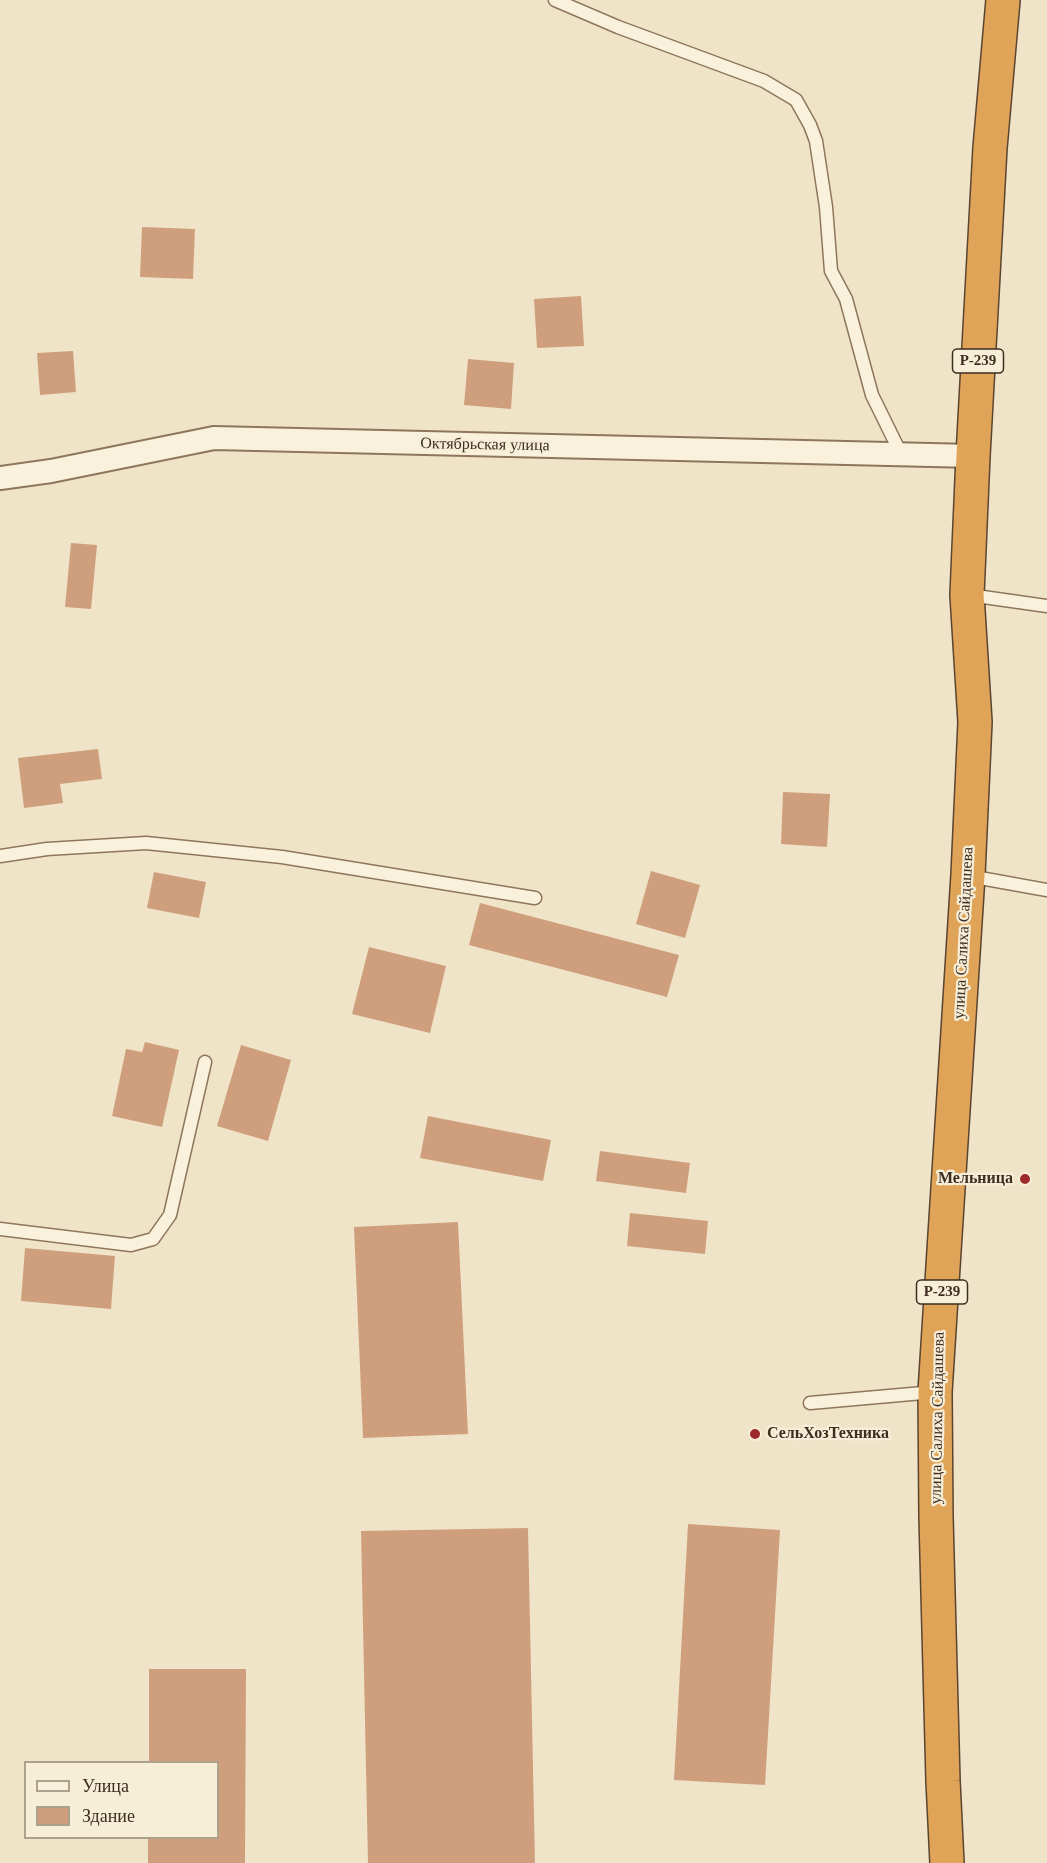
<!DOCTYPE html>
<html>
<head>
<meta charset="utf-8">
<style>
	body { margin:0 }
	#map { position:relative; width:1047px; height:1863px; overflow:hidden; background:#f0e4c8; font-family:Georgia,serif }
	canvas { display:block }
	.legend { position:absolute; left:24px; top:1761px; width:195px; height:78px; box-sizing:border-box; background:#f7eed8; border:2px solid #ada18e; margin:0; padding:8px 10px; list-style:none; font-size:18px; color:#3d2e20 }
	.legend li { display:flex; align-items:center; gap:12px; height:30px }
	.legend b { width:30px; border:2px solid #ada18e }
</style>
</head>
<body>
<div id="map">
<canvas width="1047" height="1863"></canvas>
<ul class="legend">
<li><b style="height:8px;background:#faf1dc"></b>Улица</li>
<li><b style="height:16px;background:#cf9f7d"></b>Здание</li>
</ul>
</div>
<script>
const ctx = document.querySelector('canvas').getContext('2d');
ctx.lineJoin = 'round';
function fillPath(path, color) { ctx.fillStyle = color; ctx.fill(path, 'evenodd'); }
function trace(path, color, width, dash) { ctx.strokeStyle = color; ctx.lineWidth = width; ctx.lineCap = dash ? 'butt' : 'round'; ctx.setLineDash(dash || []); ctx.stroke(path); }
function write(font, color, halo, rows, align = 'center') {
  ctx.font = font + ' Georgia,serif'; ctx.lineWidth = 4.5; ctx.setLineDash([]); ctx.textBaseline = 'middle'; ctx.strokeStyle = halo; ctx.fillStyle = color; for (const [text, x, y, turn = 0] of rows) {
    ctx.save(); ctx.translate(x, y); ctx.rotate((+turn || 0) * Math.PI / 180); ctx.textAlign = isNaN(turn) ? turn : align; if (halo) ctx.strokeText(text, 0, 0); ctx.fillText(text, 0, 0); ctx.restore();
  }
}
fillPath(new Path2D(`
	M142 227 195 229 193 279 140 277Z
	M581 296 584 346 537 348 534 299Z
	M73 351 76 392 40 395 37 353Z
	M468 359 514 363 511 409 464 405Z
	M71 543 97 545 91 609 65 607Z
	M98 749 102 779 60 784 63 803 24 808 18 758Z
	M783 792 830 794 827 847 781 844Z
	M651 871 700 885 685 938 636 924Z
	M154 872 206 882 199 918 147 908Z
	M480 903 679 955 667 997 469 945Z
	M369 947 446 966 430 1033 352 1014Z
	M145 1042 179 1050 162 1127 112 1116 126 1049 142 1052Z
	M241 1045 291 1060 268 1141 217 1126Z
	M428 1116 551 1140 543 1181 420 1158Z
	M600 1151 690 1163 686 1193 596 1181Z
	M630 1213 708 1221 705 1254 627 1246Z
	M458 1222 468 1434 363 1438 354 1227Z
	M25 1248 115 1256 111 1309 21 1301Z
	M688 1524 780 1530 765 1785 674 1780Z
	M528 1528 535 1863H368L361 1531Z
	M149 1669H246L245 1863H148V1838H218V1762H149Z`), '#cf9f7d');
const lane = new Path2D(`
	M555 0 618 27 764 81 796 100 810 125 816 141 826 207 831 271 846 299 872 395 901 454
	M969 595 1047 606
	M0 856 47 849 146 843 282 857 535 898
	M969 876 1047 890
	M0 1229 131 1245 153 1239 170 1215 205 1062
	M810 1403 934 1392`);
const street = new Path2D(`
	M0 478 51 471 214 438 973 456`);
const highway = new Path2D(`
	M947 1863 943 1781 936 1517 935 1392 968 875 975 722 967 595 973 456 990 148 1003 0`);
trace(lane, '#8d765c', 15);
trace(street, '#8d765c', 26);
trace(highway, '#5b4430', 36);
trace(lane, '#faf1dc', 12);
trace(street, '#faf1dc', 22);
trace(highway, '#e0a458', 33);
for (const [x, y, r, color] of [
	[1025,1179,6,"#9e2a2b"],
	[755,1434,6,"#9e2a2b"]
]) { const dot = new Path2D(); dot.arc(x, y, r, 0, 2 * Math.PI); ctx.fillStyle = color; ctx.fill(dot); trace(dot, '#f7eed8', 2); }
for (const [x, y, w] of [
	[978,361,51],
	[942,1292,51]
]) { const box = new Path2D(); box.roundRect(x - w / 2, y - 12, w, 24, 4.5); ctx.fillStyle = '#f7eed8'; ctx.fill(box); trace(box, '#3d2e20', 1.5); }
write('bold 15px', '#3d2e20', null, [
	["Р-239",978,361],
	["Р-239",942,1292]
]);
write('16px', '#3d2e20', '#f7eed8', [
	["Октябрьская улица",485,445,1],
	["улица Салиха Сайдашева",964,933,-87],
	["улица Салиха Сайдашева",938,1418,-89]
]);
write('bold 16px', '#3d2e20', '#f7eed8', [
	["Мельница",1013,1179],
	["СельХозТехника",767,1434,"left"]
], 'right');
</script>
</body>
</html>
